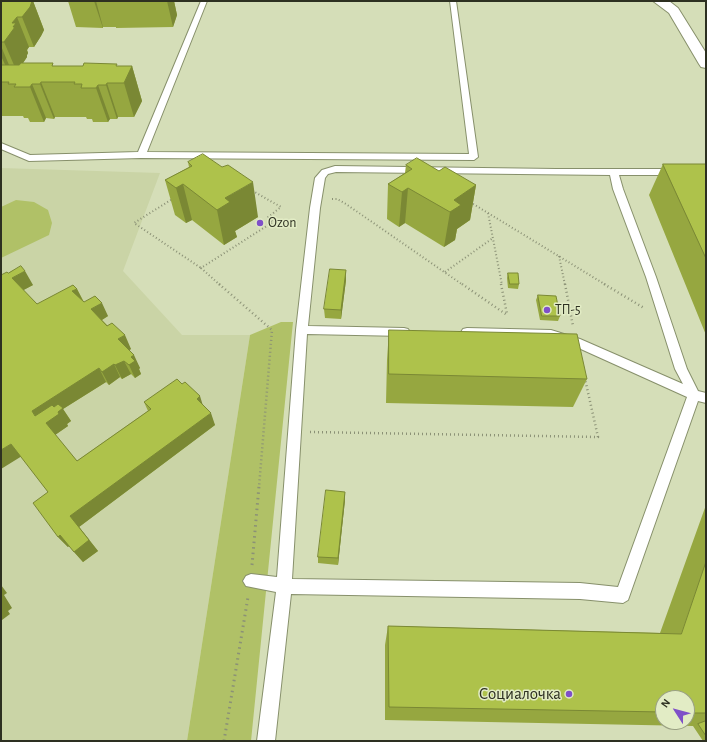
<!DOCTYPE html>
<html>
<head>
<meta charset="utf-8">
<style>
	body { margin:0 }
	#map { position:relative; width:707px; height:742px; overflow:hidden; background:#d5deb8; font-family:"Alegreya Sans",sans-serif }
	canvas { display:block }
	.frame { position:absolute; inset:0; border:2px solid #2d3021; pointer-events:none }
	.north { position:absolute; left:655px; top:690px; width:40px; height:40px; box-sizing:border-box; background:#e2ecc5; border:1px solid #9aa183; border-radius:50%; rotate:306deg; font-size:11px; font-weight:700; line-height:16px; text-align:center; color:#2d3021 }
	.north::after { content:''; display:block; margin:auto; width:14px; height:18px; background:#7f50c8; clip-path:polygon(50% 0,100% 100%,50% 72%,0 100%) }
</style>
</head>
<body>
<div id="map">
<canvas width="707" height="742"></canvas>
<div class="frame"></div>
<div class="north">N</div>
</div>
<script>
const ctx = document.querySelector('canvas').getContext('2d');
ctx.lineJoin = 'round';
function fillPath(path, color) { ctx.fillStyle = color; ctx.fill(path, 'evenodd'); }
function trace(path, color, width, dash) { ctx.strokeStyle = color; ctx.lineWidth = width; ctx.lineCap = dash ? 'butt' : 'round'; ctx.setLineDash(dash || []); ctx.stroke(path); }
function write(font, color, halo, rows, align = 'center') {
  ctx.font = font + ' "Alegreya Sans",sans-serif'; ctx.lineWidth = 3; ctx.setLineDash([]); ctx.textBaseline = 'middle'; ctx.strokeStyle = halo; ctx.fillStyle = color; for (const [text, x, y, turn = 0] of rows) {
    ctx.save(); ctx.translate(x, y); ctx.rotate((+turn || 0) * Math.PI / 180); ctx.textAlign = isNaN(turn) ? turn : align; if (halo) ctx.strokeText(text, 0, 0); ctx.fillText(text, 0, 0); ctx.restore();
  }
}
fillPath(new Path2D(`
	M1 168 160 173 123 271 182 335H250L187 741H1Z`), '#cad4a6');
fillPath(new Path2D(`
	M16 200 34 202 48 210 52 223 49 235 1 258V207Z
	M281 322H293L251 741H187L250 335Z`), '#b0c167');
const lane = new Path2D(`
	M201 1H207L147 152 469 154 450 1H456L478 157 474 160 141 158 29 161 1 149V143L30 155 138 152Z
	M335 166 556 169H706V175H619L623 189 656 277 687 369 698 391 706 393V403L698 401 628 600 623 603 580 599 291 594 275 741H257L276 592 246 586 243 581 246 576 251 574 277 577 296 330 310 208 315 178 322 170ZM336 172 610 175 613 189 646 277 675 369 683 384 580 339 551 330 467 328 463 329 461 332 463 335 467 336 551 338 572 345 687 397 618 587 580 583 292 579 307 334 404 336 408 335 410 332 408 329 404 328 308 326 320 208 325 178 328 174Z`);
const street = new Path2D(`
	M653 1H669L678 8 706 53V68L701 67 699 64 669 13Z`);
trace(lane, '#87906b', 2);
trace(street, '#87906b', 2);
trace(new Path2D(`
	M174 198 134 223 201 268
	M332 199H337L346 204 463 285
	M470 202 606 285
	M488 213 502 285
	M559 256 565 285
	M445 272 493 238
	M220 285 201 268 273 222 267 218 281 207 253 191`), '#8b9176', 2, [1, 2.5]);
trace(new Path2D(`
	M219 284 272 330 259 487
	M462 284 507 315
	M501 284 507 314
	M565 284 573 326
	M604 284 644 308
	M310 432 598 437 585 379`), '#8b9176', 2.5, [1, 3]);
trace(new Path2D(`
	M252 565 259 486
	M224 741 248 597`), '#8b9176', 3, [1.5, 4]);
fillPath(lane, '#fff');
fillPath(street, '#fff');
fillPath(new Path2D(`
	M1 1H33L43 27 44 30 41 36 34 47H29L27 50 28 53 27 55V57L23 63 54 66H132L142 101 134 117H118L117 119H110L108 122H93L92 119H87L86 117H55L54 119 46 118 44 122H30L28 118H24L23 116H1Z
	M68 1H174L177 15 173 27 116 28V27H103V28L76 27Z
	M188 162 258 217 235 231 237 237 224 245 192 220 186 223 175 215 165 180 189 167Z
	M663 164H706V335L649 195Z
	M406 165 439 171 476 185 470 220 457 229 455 240 444 247 405 223 399 227 387 219 388 184 405 173Z
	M346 270V280L341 319 325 318 324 309Z
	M8 273 33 285 23 290 37 304 77 289 84 302 108 316 102 320 131 349 129 350 140 368 139 369 141 374 135 378 131 374 122 379 120 377 109 385 106 382 63 409 71 421 67 424 68 426 55 435 77 461 148 411 144 402 203 405 215 425 79 527 98 551 83 562 69 546 68 547 58 537 48 492 21 456Z
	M508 273 519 284 518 289 508 288 507 278Z
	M538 295 560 316 558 321 540 320 536 300Z
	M389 330 587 379 573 407 386 403 387 360Z
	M345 492V500L338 565 318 563V557Z
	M706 505V741H703L693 726 385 720V645L388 626 660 633ZM663 698H687V722H663Z`), '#96a740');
fillPath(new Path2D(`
	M30 1H33L44 30 41 36 34 47 22 17Z
	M94 1H96L103 27V28Z
	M167 1H174L177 15 173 27Z
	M17 17 29 47 27 50 28 53 27 55V57L17 72 4 42 12 23Z
	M1 46 12 72 10 75 1 56Z
	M132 66 142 101 134 117 124 83Z
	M41 82 55 117 54 119 40 84Z
	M107 83 118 117 117 119 106 85Z
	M32 84 46 118 44 122 30 87Z
	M98 85 110 119 108 122 96 88Z
	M253 182 258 217 235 231 237 237 224 245 217 210 225 198Z
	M183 184 192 220 186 223 176 188Z
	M476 185 470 220 457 229 455 240 444 247 450 212 454 200Z
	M408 188 405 223 399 227 402 192Z
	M346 270V280L341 319V310Z
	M25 271 33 285 20 292 12 278Z
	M77 289 84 303 72 291Z
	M102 303 108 316 97 323 91 309Z
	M125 335 131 349 125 353 118 339Z
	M134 355 140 368 139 369 141 374 135 378 129 365 131 357Z
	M124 361 131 374 122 379 115 365Z
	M114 364 120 377 109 385 102 372Z
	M99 368 106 382 63 409 71 421 67 424 68 426 55 435 41 424 32 411Z
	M200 396 204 409 197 399Z
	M211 413 215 425 79 527 98 551 83 562 74 552 70 516Z
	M11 444 22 456 1 469V450Z
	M345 492V500L338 565V558Z
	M60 535 70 545 68 547 58 537Z
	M1 585 7 593 4 595 12 608 8 611 10 614 2 620H1Z`), '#7a8834');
const building = new Path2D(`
	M1 1H32L30 7 22 17H17L12 23H16L13 27H15L4 42H1Z
	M21 63H53L52 66H83L84 63 117 64 116 66H132L124 83H107L106 85H98L96 88H81L82 84H74L75 82H41L40 84H32L30 87H14L16 84H8L9 82H1V65H19Z
	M203 154 222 167 228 165 253 182 225 198 230 202 217 210 183 184 176 188 165 180 192 166 188 162Z
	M417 158 439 171 445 167 476 185 454 200 461 205 450 212 408 188 402 192 388 184 412 169 406 165Z
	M663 164H706V258Z
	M21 266 25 271 12 278 37 304 73 285 77 289 72 291 84 302 95 296 102 303 91 309 107 326 112 323 125 335 118 339 134 355 131 357 135 361 129 365 124 361 115 365 114 364 102 372 99 368 32 411 35 416 52 405 54 407 58 404 63 408 58 412 59 414 46 423 77 461 151 409 144 402 177 379 182 384 185 382 200 396 197 399 211 413 70 516 89 540 74 552 60 535 58 537 33 503 48 492 11 444 1 450V275L7 272 8 273Z
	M330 269 346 270 341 310 324 309Z
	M508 273H518L519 284H510Z
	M538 295 556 296 560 316H542Z
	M389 330 577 334 587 379 389 374Z
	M326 490 345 492 338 558 318 557Z
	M706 562V713H687V698H663V712L389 707 388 626 681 634Z
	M706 721V736L698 724Z`);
fillPath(building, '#aec24b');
trace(building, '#7a8834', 1);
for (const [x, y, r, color] of [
	[260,223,4,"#7f50c8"],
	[547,310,4,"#7f50c8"],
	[569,694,4,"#7f50c8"]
]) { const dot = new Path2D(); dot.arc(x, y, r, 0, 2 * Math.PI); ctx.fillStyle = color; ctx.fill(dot); trace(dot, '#e2ecc5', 1.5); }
write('14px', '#2d3021', '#e2ecc5', [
	["Ozon",268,223],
	["ТП-5",555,310]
], 'left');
write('17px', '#2d3021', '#e2ecc5', [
	["Социалочка",561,694]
], 'right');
</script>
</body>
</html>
